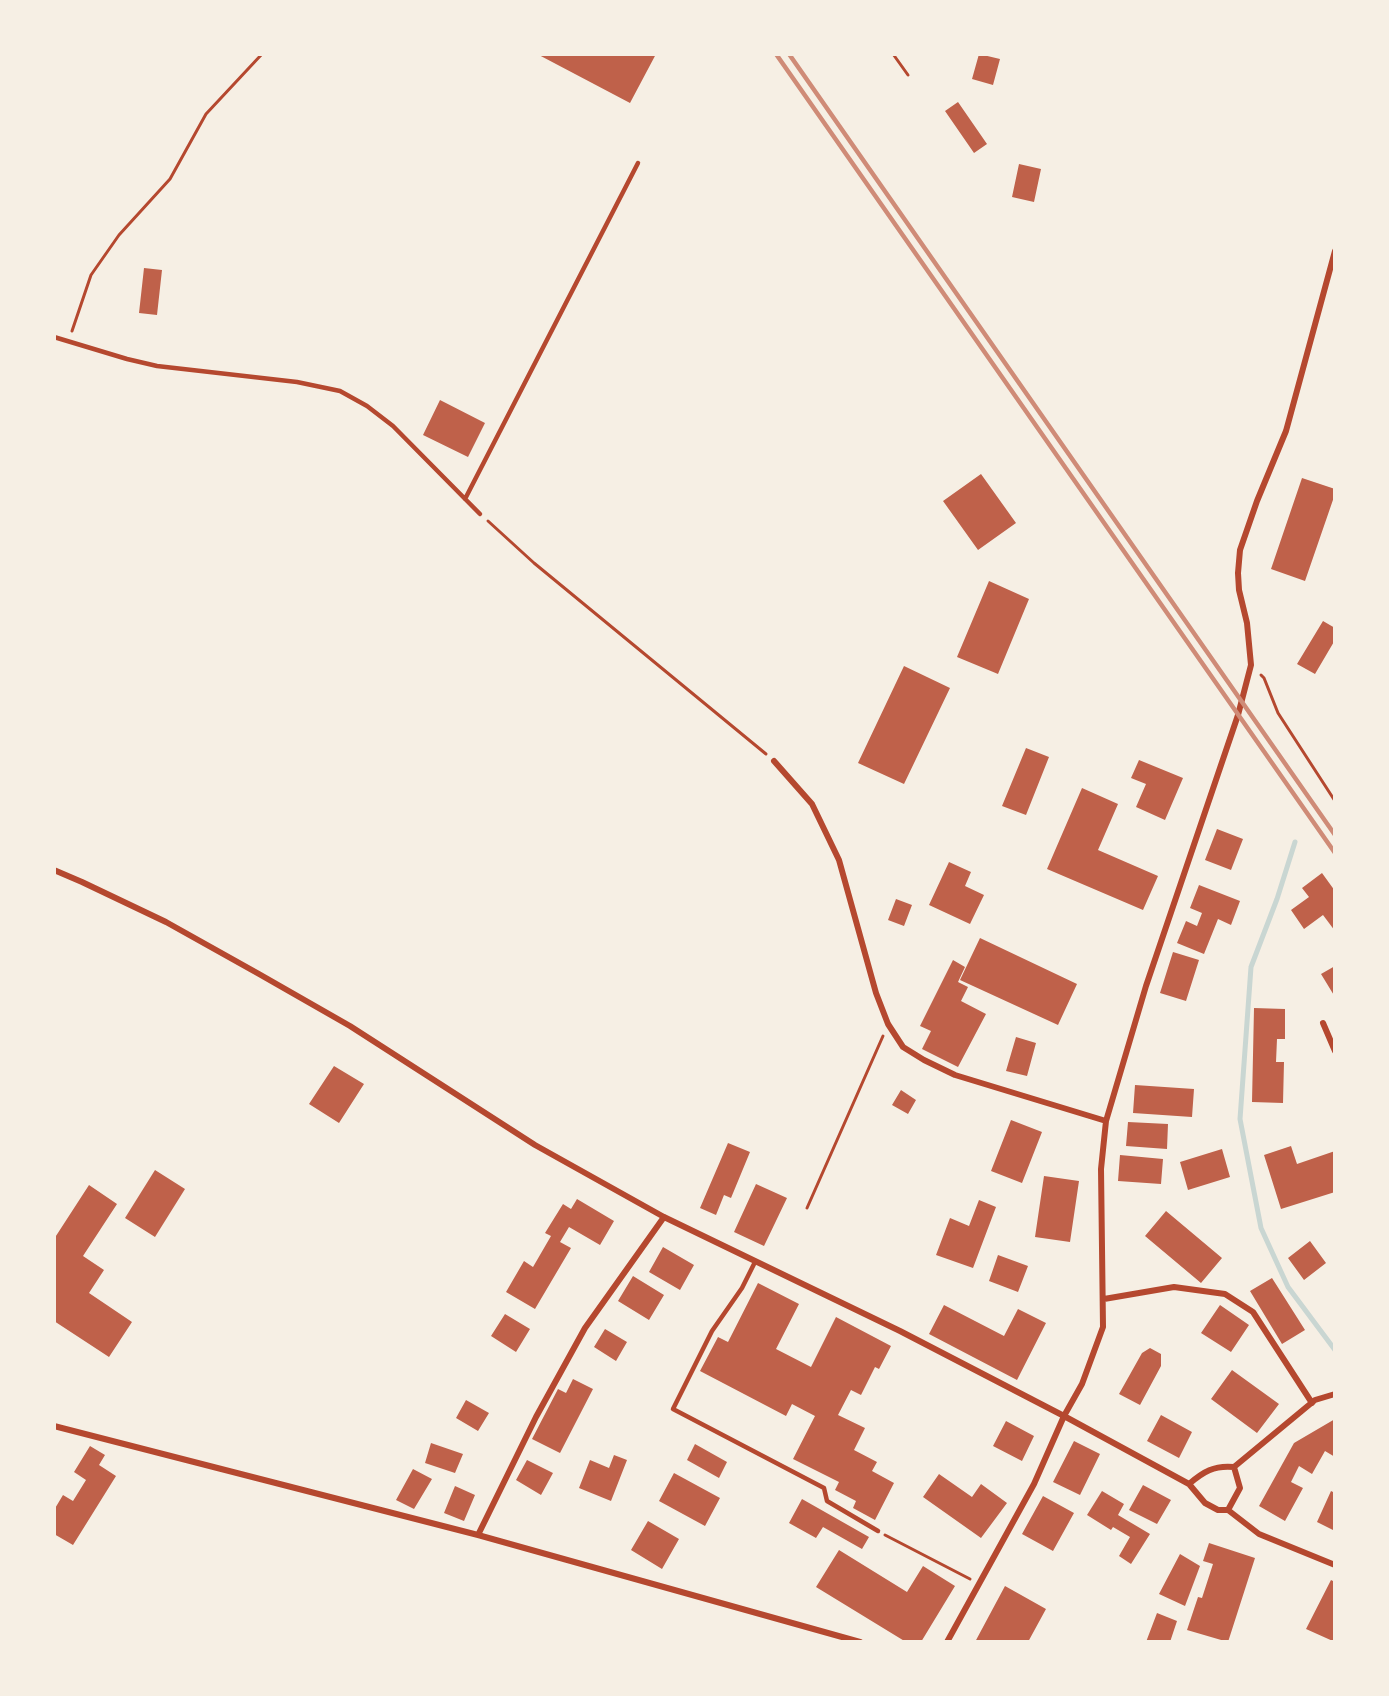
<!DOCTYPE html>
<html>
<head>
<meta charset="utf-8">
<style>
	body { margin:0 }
	#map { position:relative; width:1389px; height:1696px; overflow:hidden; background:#f6efe4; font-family:Bitter,serif }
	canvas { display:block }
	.frame { position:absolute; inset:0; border:56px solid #f6efe4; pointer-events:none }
</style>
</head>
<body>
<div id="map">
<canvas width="1389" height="1696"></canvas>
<div class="frame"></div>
</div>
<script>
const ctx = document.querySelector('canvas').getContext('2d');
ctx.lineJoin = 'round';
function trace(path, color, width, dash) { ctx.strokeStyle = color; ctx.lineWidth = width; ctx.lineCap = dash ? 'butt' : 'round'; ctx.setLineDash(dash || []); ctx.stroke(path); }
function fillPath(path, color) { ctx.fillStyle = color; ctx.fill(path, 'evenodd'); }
trace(new Path2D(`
	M1295 842 1277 899 1251 967 1240 1119 1261 1228 1288 1287 1335 1350`), '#c9d6d2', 5);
fillPath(new Path2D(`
	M537 54H656L630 103Z
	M979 54 1000 59 993 85 972 79Z
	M958 102 987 144 974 153 945 111Z
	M1019 164 1041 169 1034 202 1012 197Z
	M144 268 162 270 157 315 139 313Z
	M440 400 485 423 468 457 423 435Z
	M981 474 1016 523 978 550 943 501Z
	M1302 478 1335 489V494L1305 581 1271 569Z
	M989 581 1029 599 998 674 957 657Z
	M1323 621 1335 628V640L1315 674 1297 664Z
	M904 666 950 688 904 784 858 763Z
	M1026 748 1049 757 1026 815 1002 806Z
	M1139 760 1183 778 1165 820 1136 807 1146 784 1131 778Z
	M1082 788 1118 804 1098 850 1158 876 1143 910 1047 869Z
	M1217 829 1243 839 1231 870 1205 860Z
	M949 862 971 872 965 886 984 895 970 924 929 905Z
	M1322 873 1335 891V931L1323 915 1304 929 1291 910 1309 897 1302 888Z
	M1199 885 1240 901 1231 925 1218 919 1204 954 1177 943 1186 921 1197 926 1202 913 1190 908Z
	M896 899 912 905 904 926 888 920Z
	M980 938 1077 984 1058 1025 960 980Z
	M1173 952 1199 960 1186 1001 1160 993Z
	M953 960 965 967 958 982 968 987 961 1001 986 1014 958 1067 922 1049 931 1031 920 1026Z
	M1335 966V997L1321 974Z
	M1254 1008 1285 1009V1039H1277L1276 1062H1284L1283 1103 1252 1102Z
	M1016 1037 1036 1043 1027 1076 1006 1071Z
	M334 1066 364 1084 339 1123 309 1104Z
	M1135 1085 1194 1089 1192 1117 1133 1113Z
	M901 1090 916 1100 908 1114 892 1105Z
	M1011 1120 1042 1132 1022 1183 991 1171Z
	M1128 1122 1168 1124 1167 1149 1126 1146Z
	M728 1143 750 1152 731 1198 724 1195 716 1215 700 1208Z
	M1291 1146 1297 1164 1335 1151V1192L1281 1209 1264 1155Z
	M1222 1149 1230 1177 1188 1190 1180 1162Z
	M1120 1155 1163 1159 1161 1184 1118 1181Z
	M155 1170 185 1189 155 1237 125 1218Z
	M1044 1176 1079 1181 1070 1242 1035 1237Z
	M756 1184 787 1198 764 1246 734 1232Z
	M89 1185 117 1204 83 1256 104 1270 89 1293 132 1322 109 1357 54 1321V1239Z
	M577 1199 614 1221 600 1245 569 1227 560 1242 571 1248 535 1309 506 1292 524 1261 533 1267 551 1236 545 1233 563 1204 571 1209Z
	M979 1200 996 1207 973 1268 936 1255 950 1218 969 1226Z
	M1166 1211 1222 1258 1201 1283 1145 1236Z
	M1310 1241 1326 1263 1304 1280 1288 1258Z
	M663 1247 694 1265 680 1290 649 1272Z
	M998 1255 1028 1266 1018 1292 989 1281Z
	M633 1276 664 1295 649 1320 618 1301Z
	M1272 1278 1305 1330 1282 1344 1250 1291Z
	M758 1283 799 1304 776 1349 811 1367 836 1317 891 1346 879 1369 875 1367 861 1395 851 1390 838 1415 865 1428 854 1450 877 1462 872 1471 894 1483 875 1520 853 1508 856 1501 835 1490 839 1482 793 1459 815 1416 792 1404 786 1416 700 1371 718 1337 728 1342Z
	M944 1305 1004 1336 1018 1309 1046 1323 1017 1380 929 1334Z
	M1220 1305 1249 1325 1231 1352 1201 1333Z
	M505 1314 530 1329 516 1352 491 1336Z
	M605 1329 627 1342 616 1361 594 1347Z
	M1150 1348 1161 1354V1366L1140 1405 1119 1394 1142 1353Z
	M1232 1370 1279 1404 1257 1433 1211 1399Z
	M573 1379 593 1389 560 1453 532 1439 558 1389 566 1393Z
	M466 1400 489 1413 478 1431 456 1418Z
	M1161 1415 1192 1432 1179 1458 1147 1441Z
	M1335 1419V1457L1325 1451 1312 1474 1299 1466 1291 1482 1303 1488 1285 1521 1259 1506 1294 1443Z
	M1006 1421 1034 1436 1022 1461 993 1446Z
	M1074 1441 1100 1454 1080 1495 1053 1482Z
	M431 1443 463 1454 455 1473 425 1463Z
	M695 1444 727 1462 719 1478 687 1460Z
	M90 1446 105 1455 99 1465 116 1476 73 1545 54 1534V1510L63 1495 73 1501 86 1480 74 1472Z
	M614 1455 627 1460 611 1501 579 1488 590 1460 609 1468Z
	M527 1460 553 1473 541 1495 516 1480Z
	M413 1469 432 1479 414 1509 396 1500Z
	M674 1473 720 1498 705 1526 659 1501Z
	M939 1474 972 1497 981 1484 1007 1503 981 1538 923 1497Z
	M1143 1485 1171 1500 1157 1524 1129 1510Z
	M455 1486 475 1495 464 1521 444 1513Z
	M1102 1491 1124 1504 1118 1515 1150 1534 1131 1564 1119 1556 1130 1537 1113 1527 1111 1530 1087 1515Z
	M1331 1491 1335 1493V1531L1317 1522Z
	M1043 1496 1074 1513 1053 1551 1022 1534Z
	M802 1499 869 1537 862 1549 823 1527 816 1538 789 1523Z
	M648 1521 679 1539 662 1569 631 1550Z
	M1209 1543 1255 1558 1228 1642 1187 1630 1198 1597 1202 1598 1213 1564 1203 1561Z
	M839 1550 907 1592 923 1566 955 1586 921 1642H906L816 1587Z
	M1180 1554 1200 1566 1185 1606 1159 1594Z
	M1331 1580 1335 1582V1642L1306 1629Z
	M1005 1586 1046 1609 1028 1642H975Z
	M1157 1613 1177 1621 1170 1642H1146Z`), '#bf614a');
trace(new Path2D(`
	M893 54 908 75
	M72 331 91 275 119 235 170 179 206 114 262 54
	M488 521 534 563 766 754
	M1261 675 1264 678 1278 713 1335 801
	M807 1208 883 1036
	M885 1535 970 1579`), '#b5482f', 3);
trace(new Path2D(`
	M54 337 127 359 157 366 297 382 340 391 367 406 393 426 480 514
	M465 499 638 163
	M755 1262 742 1288 712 1331 673 1409 824 1488 827 1501 878 1531`), '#b5482f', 4.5);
trace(new Path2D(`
	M774 761 812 804 839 860 876 993 888 1024 903 1047 924 1060 955 1075 1106 1121
	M54 870 82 882 166 922 259 974 350 1026 535 1145 664 1217 900 1331 1064 1416 1189 1484 1205 1503 1218 1510H1228L1259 1534 1335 1565
	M1323 1023 1335 1051
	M1104 1299 1174 1287 1225 1294 1253 1312 1312 1403
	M54 1426 478 1535 860 1642
	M1234 1467 1315 1400 1335 1394
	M1189 1484C1203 1472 1214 1465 1234 1467L1240 1488 1228 1510
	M478 1535 536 1417 585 1328 664 1217
	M947 1642 1034 1484 1064 1416 1082 1384 1103 1327 1101 1169 1106 1121 1146 986 1238 715 1251 665 1247 623 1239 590 1238 573 1240 550 1257 501 1286 431 1335 251`), '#b5482f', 6);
trace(new Path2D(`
	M776 54 1335 853
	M789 54 1335 835`), '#cf8b77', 4.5);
</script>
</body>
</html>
